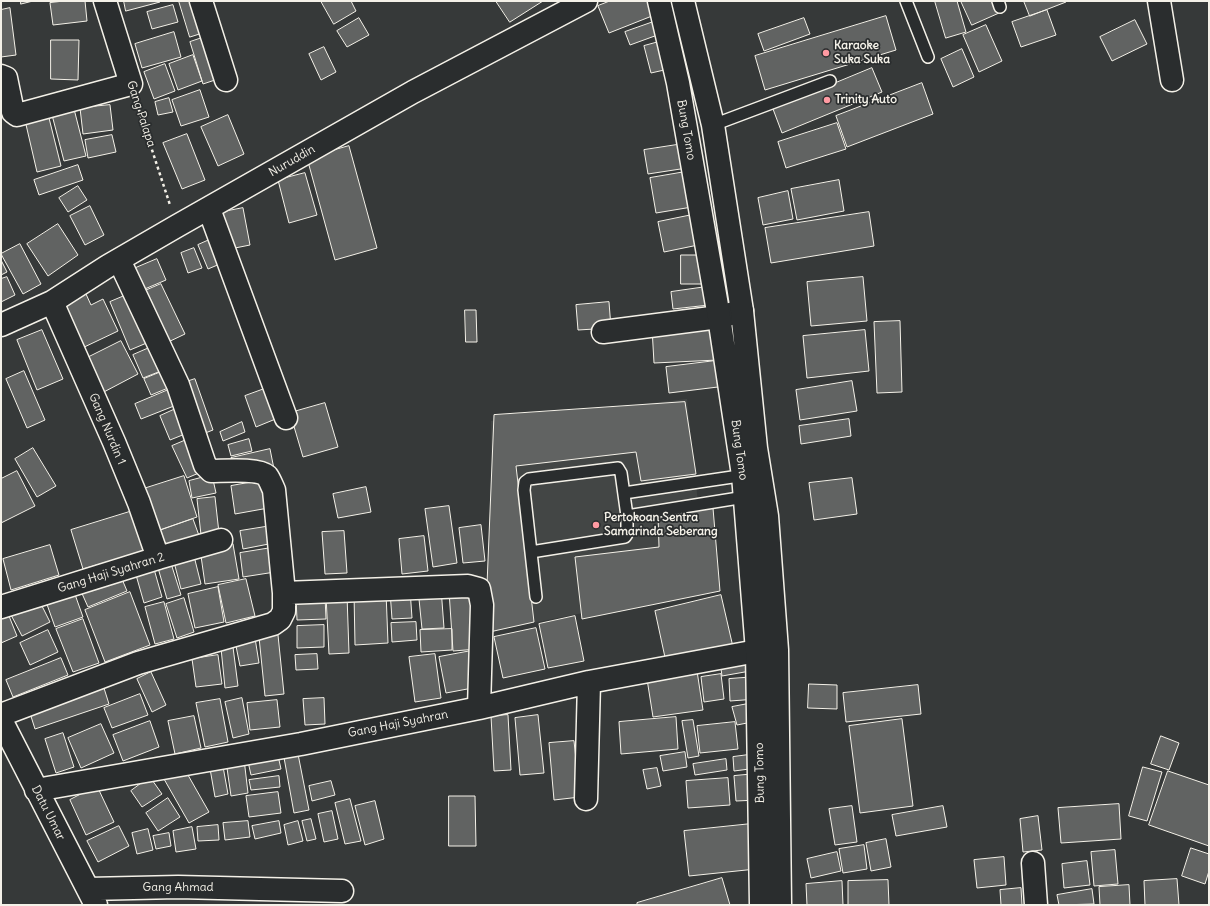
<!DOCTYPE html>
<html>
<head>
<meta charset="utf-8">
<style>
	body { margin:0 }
	#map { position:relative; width:1210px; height:906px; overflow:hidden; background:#363939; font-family:Delius,sans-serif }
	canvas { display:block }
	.frame { position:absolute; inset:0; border:2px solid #f4f1e8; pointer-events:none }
</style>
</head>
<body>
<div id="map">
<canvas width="1210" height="906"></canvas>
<div class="frame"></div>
</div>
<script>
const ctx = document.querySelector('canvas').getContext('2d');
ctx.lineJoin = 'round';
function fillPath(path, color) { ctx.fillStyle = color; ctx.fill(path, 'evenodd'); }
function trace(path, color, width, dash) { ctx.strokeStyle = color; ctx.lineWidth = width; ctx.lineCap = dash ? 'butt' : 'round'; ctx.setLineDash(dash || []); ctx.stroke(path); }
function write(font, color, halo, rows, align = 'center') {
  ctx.font = font + ' Delius,sans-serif'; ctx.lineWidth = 3.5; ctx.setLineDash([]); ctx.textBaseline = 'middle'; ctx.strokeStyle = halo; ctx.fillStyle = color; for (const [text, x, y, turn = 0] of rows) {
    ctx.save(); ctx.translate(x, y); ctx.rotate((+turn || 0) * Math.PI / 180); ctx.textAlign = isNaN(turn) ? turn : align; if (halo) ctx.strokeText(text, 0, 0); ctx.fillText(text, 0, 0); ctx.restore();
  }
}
fillPath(new Path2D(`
	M687 399 707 588 483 633 492 535 491 421Z`), '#434645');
const building = new Path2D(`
	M21 1H33L21 4Z
	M64 1H85L87 21 53 25 50 3Z
	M124 1H160V2L126 11Z
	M179 1H200L209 31 190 37Z
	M321 1H351L356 11 334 24Z
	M496 1H543L510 22Z
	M610 1H652L657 14 609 33 598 6Z
	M935 1H957L966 32 946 38Z
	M961 1H993L999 13 972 25Z
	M1024 1H1065L1066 2 1030 16Z
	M173 5 178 22 152 29 147 12Z
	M10 8 16 55 1 57V10Z
	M1047 10 1056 35 1021 47 1012 22Z
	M886 16 896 50 765 90 755 56Z
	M359 18 369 35 347 47 337 31Z
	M804 18 810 34 764 51 758 34Z
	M659 20 663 33 630 45 625 32Z
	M1135 20 1147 44 1112 61 1100 37Z
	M986 25 1002 61 979 72 963 35Z
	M174 32 181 57 142 68 135 44Z
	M211 35 224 77 203 84 190 42Z
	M51 40H79L78 80 51 79Z
	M666 40 673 68 651 73 644 46Z
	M324 47 336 72 321 80 309 54Z
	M962 49 974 77 953 87 941 59Z
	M193 55 202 81 178 90 169 64Z
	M165 64 175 91 154 99 144 72Z
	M872 68 882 92 782 133 773 109Z
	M922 83 933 114 847 147 836 116Z
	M200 90 209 117 181 126 172 100Z
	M169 98 173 112 158 115 155 102Z
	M73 105 86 156 64 161 51 111Z
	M110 105 113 130 83 134 80 108Z
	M47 110 61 166 37 172 24 116Z
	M228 115 244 154 218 166 201 127Z
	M837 123 846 149 786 168 778 142Z
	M187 134 205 180 182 189 163 143Z
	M112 135 116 152 88 158 85 140Z
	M683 144 687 168 648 174 644 150Z
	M349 146 377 248 335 260 307 158Z
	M78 165 83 180 39 195 34 180Z
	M691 171 698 206 656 213 650 178Z
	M305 173 317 215 289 223 278 180Z
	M839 180 844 211 797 220 791 189Z
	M78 186 87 200 68 212 59 198Z
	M788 191 793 219 763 225 758 198Z
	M90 206 104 235 85 245 70 216Z
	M243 208 250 245 225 250 218 213Z
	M869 212 874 246 771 263 765 228Z
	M697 214 703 244 664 252 658 222Z
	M58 224 78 255 48 276 27 244Z
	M216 237 227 261 208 269 198 245Z
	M20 244 41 284 23 294 1 254Z
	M194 248 202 268 188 273 181 253Z
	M681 255H703L704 284H681Z
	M157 259 166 280 140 291 131 270Z
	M1 260 7 272 1 275Z
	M7 277 15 295 1 302V279Z
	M863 277 867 321 811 326 807 282Z
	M161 284 185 334 164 344 140 293Z
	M706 287 709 305 673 309 671 292Z
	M86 294 91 305 103 299 118 331 78 350 58 308Z
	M129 294 149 342 130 350 110 302Z
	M609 302 611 328 578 330 576 305Z
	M465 310H476L477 342H466Z
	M900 321 902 392 877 393 874 322Z
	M716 324 718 360 654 363 652 328Z
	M42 330 63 379 37 390 17 340Z
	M865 330 869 371 807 378 803 336Z
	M121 341 138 374 100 394 83 360Z
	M156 345 166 369 143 378 133 355Z
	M723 360 726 386 669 393 666 367Z
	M166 370 173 386 151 395 144 379Z
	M24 371 45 420 27 428 6 379Z
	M195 379 213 430 200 435 183 383Z
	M852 381 857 411 800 420 796 390Z
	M173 388 179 404 141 419 135 404Z
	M267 388 278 418 256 427 245 396Z
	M685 402 696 474 641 481 636 452 516 466 534 622 485 633 494 415Z
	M325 403 338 447 303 457 290 413Z
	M180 407 190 432 170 440 160 416Z
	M849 419 851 436 801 444 799 426Z
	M242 422 245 432 223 441 220 432Z
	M191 438 206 470 187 478 172 446Z
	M249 439 252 451 231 456 228 445Z
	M33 448 56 486 37 497 15 459Z
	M270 449 274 469 236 478 231 458Z
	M17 471 35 506 1 523V479Z
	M212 475 216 493 192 498 189 481Z
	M184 476 197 517 151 533 137 491Z
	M852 478 857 514 814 520 809 483Z
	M270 479 274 507 235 514 231 486Z
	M366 487 371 512 338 518 333 494Z
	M215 497 219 533 201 535 197 499Z
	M449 506 457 563 433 567 425 509Z
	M713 508 720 591 582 619 575 557 659 547 658 514Z
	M139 509 151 549 83 569 71 530Z
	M193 519 201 541 160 555 153 533Z
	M481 525 485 561 463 563 459 528Z
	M271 526 274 543 243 549 240 531Z
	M344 531 347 573 325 574 322 532Z
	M424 536 428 571 402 574 399 539Z
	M233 544 239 579 205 584 200 549Z
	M50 545 59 575 11 590 3 559Z
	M271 548 275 572 243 577 240 553Z
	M194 556 201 584 181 589 174 562Z
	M169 557 181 595 167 599 156 561Z
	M152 562 162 597 144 603 134 568Z
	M119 572 127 591 88 607 80 589Z
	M246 579 255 616 226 623 218 585Z
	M72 586 83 617 55 627 44 596Z
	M218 587 224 622 195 628 188 594Z
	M441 588 444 628 422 629 418 589Z
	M474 588 478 649 453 651 449 591Z
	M410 589 412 618 392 619 390 591Z
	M130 592 150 645 105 662 85 610Z
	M386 592 388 643 355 645 354 593Z
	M347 595 349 653 329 654 326 596Z
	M721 595 733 647 666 662 655 611Z
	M325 596 326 619 297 620 296 597Z
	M38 598 50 622 22 636 10 613Z
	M184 598 194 632 177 638 166 604Z
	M164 602 174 639 155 644 145 607Z
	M5 606 17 636 1 643V608Z
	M575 616 584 661 548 668 539 624Z
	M83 619 99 663 73 672 56 629Z
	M416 622 417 640 392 642 391 623Z
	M324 625V647L297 648V626Z
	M536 628 545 669 503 678 494 637Z
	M452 629V650L421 652 420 630Z
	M48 630 58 652 30 665 20 643Z
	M278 635 284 694 265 696 259 637Z
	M255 638 259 663 240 666 235 641Z
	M233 647 238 686 225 688 221 648Z
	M471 651 478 687 446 693 439 657Z
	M317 654 318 669 296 670 295 655Z
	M435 654 441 698 415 702 409 657Z
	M218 655 222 684 196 687 192 659Z
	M754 655 756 670 722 676 720 661Z
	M61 658 68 675 13 697 6 680Z
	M697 671 703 710 653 717 647 679Z
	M151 672 166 705 152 712 137 679Z
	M721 674 724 699 704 702 701 677Z
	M756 677 757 699 730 701 729 679Z
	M809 684 837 685V709L808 708Z
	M103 685 109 704 35 729 29 710Z
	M918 685 921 714 846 722 843 693Z
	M140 694 148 715 112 728 104 708Z
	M242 698 249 734 233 738 225 702Z
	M324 698 325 724 305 725 303 699Z
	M220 699 228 742 205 747 196 703Z
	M277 700 280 727 250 730 247 703Z
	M753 703 757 721 737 725 732 707Z
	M508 715 511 770 494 771 491 716Z
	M538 715 544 773 520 775 515 718Z
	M194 716 201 748 175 754 168 721Z
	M676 717 678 749 621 754 619 722Z
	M902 719 913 806 860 813 849 726Z
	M693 720 699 756 688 758 682 721Z
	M150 721 159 747 123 761 113 735Z
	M735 722 738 749 700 753 697 726Z
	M101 724 114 753 81 768 68 738Z
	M63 733 74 767 56 773 45 739Z
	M1161 736 1179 743 1169 770 1151 764Z
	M574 741 580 797 554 800 549 743Z
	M297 749 309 810 294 813 283 752Z
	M277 751 281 769 251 775 247 757Z
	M685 752 687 767 663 771 660 756Z
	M756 754 757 768 734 771 733 757Z
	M244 759 248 793 231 796 226 761Z
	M726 759 727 770 695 775 693 764Z
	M222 761 228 794 215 797 209 763Z
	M1143 767 1162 772 1147 821 1129 816Z
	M184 768 209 812 189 823 164 779Z
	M657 768 661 786 647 789 643 770Z
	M1168 771 1209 785V846L1149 825Z
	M756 774 758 800 736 801 734 776Z
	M279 776 280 787 251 790 249 780Z
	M150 777 162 794 142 807 131 791Z
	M728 778 730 805 688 808 686 781Z
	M331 781 335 795 312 801 309 786Z
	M97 786 114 822 86 835 70 800Z
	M278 792 281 813 249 817 246 796Z
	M449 796H475L476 846H449Z
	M168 798 180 817 158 831 146 813Z
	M350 799 361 841 345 844 335 803Z
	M375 801 384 839 365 845 355 806Z
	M1119 804 1121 839 1061 843 1058 808Z
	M852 806 857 842 835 845 829 809Z
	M943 806 947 827 896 836 892 815Z
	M332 811 338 839 324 842 318 814Z
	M1038 816 1042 850 1023 852 1020 819Z
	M311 819 316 839 307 841 302 821Z
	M248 821 250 837 225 840 223 823Z
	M279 821 281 833 255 839 252 826Z
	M298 821 303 841 288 845 284 825Z
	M751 824 756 869 689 876 684 831Z
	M218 825 219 840 198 841 197 827Z
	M119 826 129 846 98 862 87 841Z
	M192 827 196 849 176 852 173 831Z
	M148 829 153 850 137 854 132 833Z
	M169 833 171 846 156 849 153 836Z
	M886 839 891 867 871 871 866 843Z
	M864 845 867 869 843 873 839 849Z
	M1191 848 1209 854V871L1205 884 1182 876Z
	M1115 850 1118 884 1094 886 1091 852Z
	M837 852 841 871 811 878 807 859Z
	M1004 857 1006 885 977 888 974 860Z
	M1087 861 1090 885 1064 888 1062 864Z
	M722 878 730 905H637V903Z
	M1177 879 1179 905H1145L1144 881Z
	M888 880 889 905H848V881Z
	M842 881 843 905H807L806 884Z
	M1129 885 1130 905H1100L1099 887Z
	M1021 888 1022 905H1001L1000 890Z
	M1092 889 1094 904 1059 905 1057 895Z`);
fillPath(building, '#616362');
trace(building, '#f4f1e8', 1);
const service = new Path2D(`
	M906 1 928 57
	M998 1 1000 7
	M713 125 830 81
	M624 493 746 475
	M627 516 745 497
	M531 552 625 537 627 534V516L621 473 618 468 529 479 525 482 524 490 536 597`);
const minor = new Path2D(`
	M201 1 226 80
	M1159 1 1172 80
	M1 76 6 78 13 112 17 115 131 84 105 1
	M209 209 286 418
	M52 302 114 442 139 503 158 558
	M1 325 52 302 108 266 177 226 413 92 586 1
	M603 332 719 317 742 311
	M284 593 468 586 479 589 482 605 479 708
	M1 607 158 558 221 540
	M1 715 138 663 273 624 280 619 284 611V593L274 490C272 486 270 480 267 476 258 468 224 471 211 471L205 465 178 385 119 260
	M1 720 96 905
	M36 790 301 744 479 708 589 682 757 651
	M586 799 589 682
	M1033 863 1036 905
	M88 889 178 887 342 891`);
const primary = new Path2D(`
	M659 1 678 83 719 317 743 475 757 651 761 905
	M683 1 713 125 742 311 756 448 767 516 777 650 780 905`);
trace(service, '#f4f1e8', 14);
trace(minor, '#f4f1e8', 25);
trace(primary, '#f4f1e8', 25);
trace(new Path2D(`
	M137 104 170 205`), '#f4f1e8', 2.5, [3, 3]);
trace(service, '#2a2d2e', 11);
trace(minor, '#2a2d2e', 22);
trace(primary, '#2a2d2e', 22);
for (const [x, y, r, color] of [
	[826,53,4,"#ff9aa2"],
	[827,100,4,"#ff9aa2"],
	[596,525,4,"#ff9aa2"]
]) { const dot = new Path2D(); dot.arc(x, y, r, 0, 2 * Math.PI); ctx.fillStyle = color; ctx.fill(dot); trace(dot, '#2a2d2e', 1.5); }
write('bold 12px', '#f4f1e8', '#2a2d2e', [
	["Karaoke",834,46],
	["Suka Suka",834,60],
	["Trinity Auto",835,100],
	["Pertokoan Sentra",604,518],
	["Samarinda Seberang",604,532]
], 'left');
write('12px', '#f4f1e8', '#2a2d2e', [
	["Gang Palapa",141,114,72],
	["Bung Tomo",686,130,80],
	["Nuruddin",292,161,-30],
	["Gang Nurdin 1",107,429,67],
	["Bung Tomo",739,450,82],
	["Gang Haji Syahran 2",111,573,-17],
	["Gang Haji Syahran",398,724,-11],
	["Bung Tomo",760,773,-91],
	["Datu Umar",48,813,63],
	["Gang Ahmad",178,888]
]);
</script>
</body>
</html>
